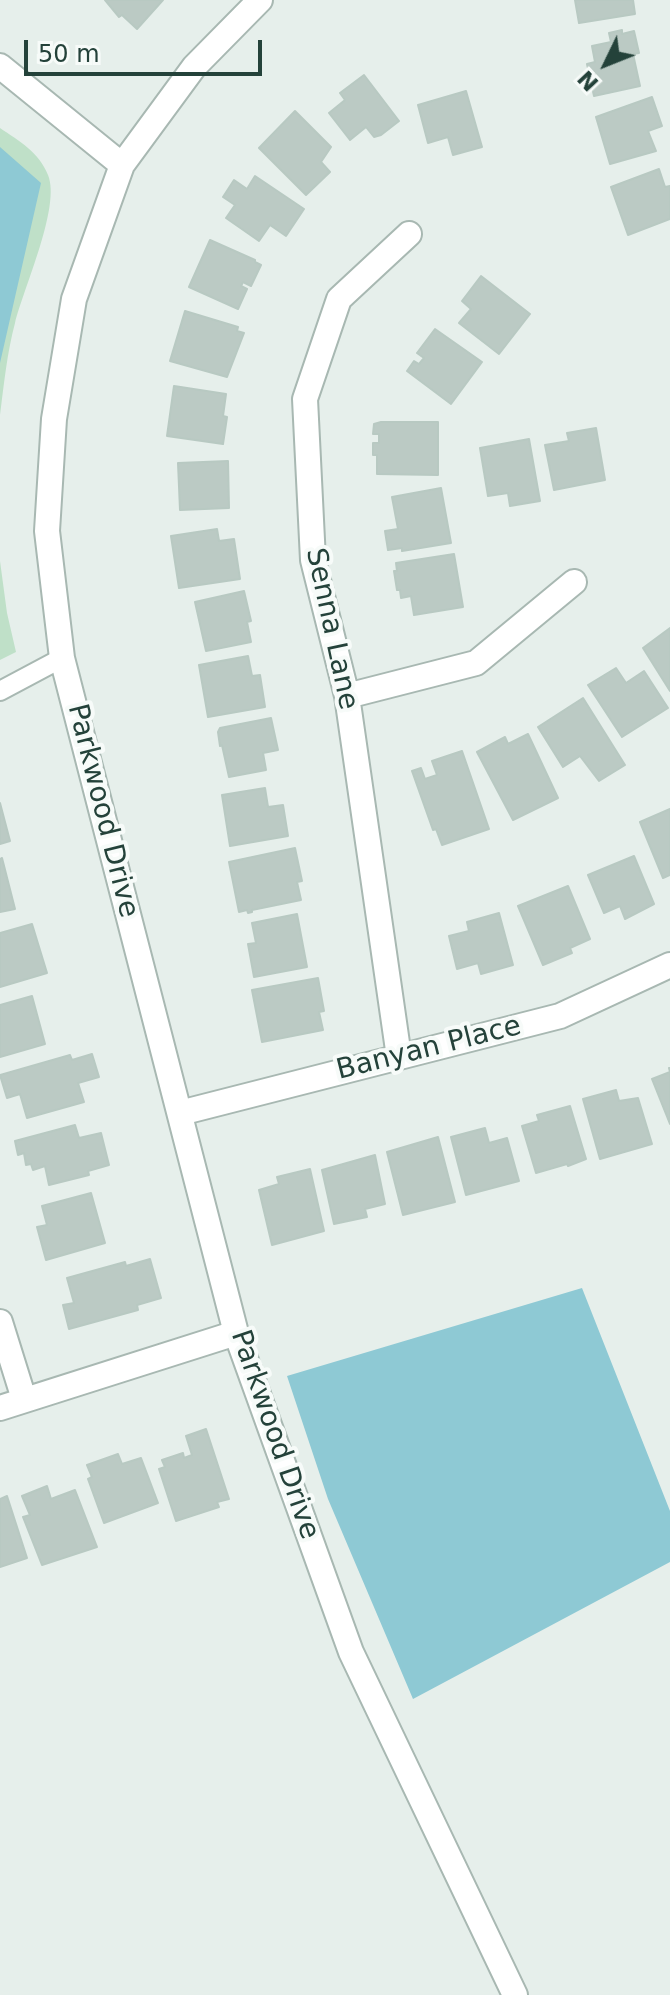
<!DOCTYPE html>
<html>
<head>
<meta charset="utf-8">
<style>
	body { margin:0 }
	#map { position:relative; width:670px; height:1995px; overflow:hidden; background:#e6efeb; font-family:"DejaVu Sans",sans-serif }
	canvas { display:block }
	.north { position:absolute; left:566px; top:24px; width:80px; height:80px; -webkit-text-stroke:6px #f7fbf9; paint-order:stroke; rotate:227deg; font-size:22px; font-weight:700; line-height:32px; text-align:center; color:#24423a }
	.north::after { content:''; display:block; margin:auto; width:28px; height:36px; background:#24423a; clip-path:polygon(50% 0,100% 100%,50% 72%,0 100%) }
	.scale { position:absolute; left:24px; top:40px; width:238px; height:36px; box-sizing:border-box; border:4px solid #24423a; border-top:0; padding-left:10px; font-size:24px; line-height:28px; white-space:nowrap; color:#24423a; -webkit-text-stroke:6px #f7fbf9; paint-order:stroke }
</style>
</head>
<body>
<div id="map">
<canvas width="670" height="1995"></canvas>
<div class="north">N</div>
<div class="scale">50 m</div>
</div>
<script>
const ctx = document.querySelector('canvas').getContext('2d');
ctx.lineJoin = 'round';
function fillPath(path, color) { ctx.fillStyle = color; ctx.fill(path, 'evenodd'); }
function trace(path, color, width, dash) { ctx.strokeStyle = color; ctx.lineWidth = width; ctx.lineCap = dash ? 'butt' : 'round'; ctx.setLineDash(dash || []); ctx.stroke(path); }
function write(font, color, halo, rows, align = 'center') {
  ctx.font = font + ' "DejaVu Sans",sans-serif'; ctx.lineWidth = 8; ctx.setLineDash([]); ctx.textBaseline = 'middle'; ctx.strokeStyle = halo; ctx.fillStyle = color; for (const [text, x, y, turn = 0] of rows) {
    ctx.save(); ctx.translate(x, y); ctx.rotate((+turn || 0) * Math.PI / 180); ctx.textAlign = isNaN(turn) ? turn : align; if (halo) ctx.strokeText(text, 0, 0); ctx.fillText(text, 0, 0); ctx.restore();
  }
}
fillPath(new Path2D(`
	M0 128C19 141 39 152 48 175 61 206 24 287 15 323 7 353 4 384 0 415Z
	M0 561 7 613 16 652 0 660Z`), '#bfe0c8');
fillPath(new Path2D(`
	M0 147 41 183 0 363Z
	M582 1288 670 1511V1562L413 1699 328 1499 287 1376Z`), '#8ec9d4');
const building = new Path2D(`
	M105 0H163L137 29 122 15 119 17Z
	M575 0H633L635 14 579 23Z
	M622 30V34L634 31 639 53 633 54 640 86 594 96 587 64 595 62 592 46 611 42 609 33Z
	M364 75 399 121 381 135 374 137 366 127 350 140 329 113 345 100 340 93Z
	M466 91 482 147 453 155 448 137 428 143 418 105Z
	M652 97 662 126 648 131 656 151 610 164 596 117Z
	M295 111 331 147 321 162 330 172 306 195 259 148Z
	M659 169 665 187 670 186V219L628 235 611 187Z
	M255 176 304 209 286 236 270 225 259 241 226 218 235 205 223 197 234 180 247 189Z
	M210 240 255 260V262L261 265 251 286 243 282 241 286 247 289 238 309 189 287Z
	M481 276 530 314 499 354 459 323 471 309 462 301Z
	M185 311 238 327 237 331 244 333 227 377 170 361Z
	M435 329 482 362 451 404 407 371 414 361 419 364 424 358 417 353Z
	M174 386 226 394 223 416 227 417 223 444 167 436Z
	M381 422H438V475L377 474V455H373V443H379V434H373L374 424Z
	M596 428 605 480 554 490 545 445 569 441 567 433Z
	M529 439 540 501 510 506 508 493 488 496 480 448Z
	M228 461 229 508 180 510 178 463Z
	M441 488 451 543 402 551V548L388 550 385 531 398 529 392 497Z
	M217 529 219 541 234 539 240 579 179 588 171 536Z
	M454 554 463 607 414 615 411 596 401 598 400 590H397L394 571H397L396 563Z
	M244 591 251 621 247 622 251 642 206 651 195 602Z
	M670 628V691L643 648Z
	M248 656 252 676 260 675 265 707 208 717 199 665Z
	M616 668 626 683 644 671 668 708 622 737 588 685Z
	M583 698 625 765 599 781 580 756 563 767 538 727Z
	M271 718 278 750 263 753 266 770 229 777 222 745 220 746 218 732 220 728Z
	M528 734 558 798 513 820 477 752 505 737 508 744Z
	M462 751 489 829 442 845 436 829 433 830 412 771 421 768 425 779 437 775 432 761Z
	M265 788 268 807 283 805 288 836 230 846 222 795Z
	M0 803 10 841 0 844Z
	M670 809V875L663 878 640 822Z
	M295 848 302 881 297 882 301 900 252 910V912L248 913 247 910 239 912 229 862Z
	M634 856 654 904 625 919 620 906 604 913 588 875Z
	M2 858 15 909 0 912V859Z
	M568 886 590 939 570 948 572 953 543 965 518 906Z
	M499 913 513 965 481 974 478 963 457 969 449 936 469 931 467 922Z
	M297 914 307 967 254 977 248 944 256 943 252 923Z
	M32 924 47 973 0 987V933Z
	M318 978 324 1011 319 1012 323 1030 262 1042 252 990Z
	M32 996 45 1044 0 1057V1005Z
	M92 1054 99 1077 78 1083 84 1102 27 1118 20 1094 7 1098 0 1075 70 1055 72 1060Z
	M669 1068H670V1124L652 1079 670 1072Z
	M616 1090 619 1101 638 1098 652 1144 600 1159 583 1099Z
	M570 1106 586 1159 568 1166 567 1164 536 1173 522 1126 539 1121 537 1115Z
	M75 1125 79 1138 101 1133 109 1165 88 1171 89 1175 49 1185 45 1166 33 1170 31 1164 26 1165 24 1153 18 1155 15 1141Z
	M485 1128 489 1143 507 1138 519 1181 466 1195 451 1137Z
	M438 1137 455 1202 403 1215 387 1152Z
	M375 1155 385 1204 365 1209 367 1217 334 1224 322 1170Z
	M310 1169 324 1231 272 1245 259 1190 279 1184 277 1177Z
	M91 1193 105 1243 46 1260 37 1227 47 1225 42 1206Z
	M150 1259 161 1298 137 1305 138 1310 69 1329 63 1305 74 1303 67 1278 125 1262 126 1266Z
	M206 1429 229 1499 217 1502 219 1507 176 1521 159 1469 165 1467 162 1460 183 1453 184 1458 192 1455 186 1436Z
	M118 1454 122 1464 141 1458 158 1503 104 1523 88 1479 92 1477 87 1465Z
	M47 1486 51 1499 75 1490 97 1547 42 1565 23 1517 30 1515 22 1496Z
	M7 1496 27 1558 0 1567V1499Z`);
fillPath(building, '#bbcac4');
trace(building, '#b8c9c2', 2);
const lane = new Path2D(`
	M0 691 62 658`);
const street = new Path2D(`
	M260 0 194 67 122 165 74 299 54 419 47 531 62 658 236 1333 351 1652 515 1995
	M0 66 122 165
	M347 696 476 663 574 582
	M399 1057 347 696 313 560 305 399 339 299 409 234
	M180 1113 560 1016 670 965
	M0 1322 24 1399
	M0 1408 236 1333`);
trace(lane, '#a8b8b2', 22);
trace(street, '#a8b8b2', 28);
trace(lane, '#fff', 18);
trace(street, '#fff', 24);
write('28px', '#24423a', '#f7fbf9', [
	["Senna Lane",331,629,78],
	["Parkwood Drive",102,811,76],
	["Banyan Place",429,1049,-14],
	["Parkwood Drive",274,1435,71]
]);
</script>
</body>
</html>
